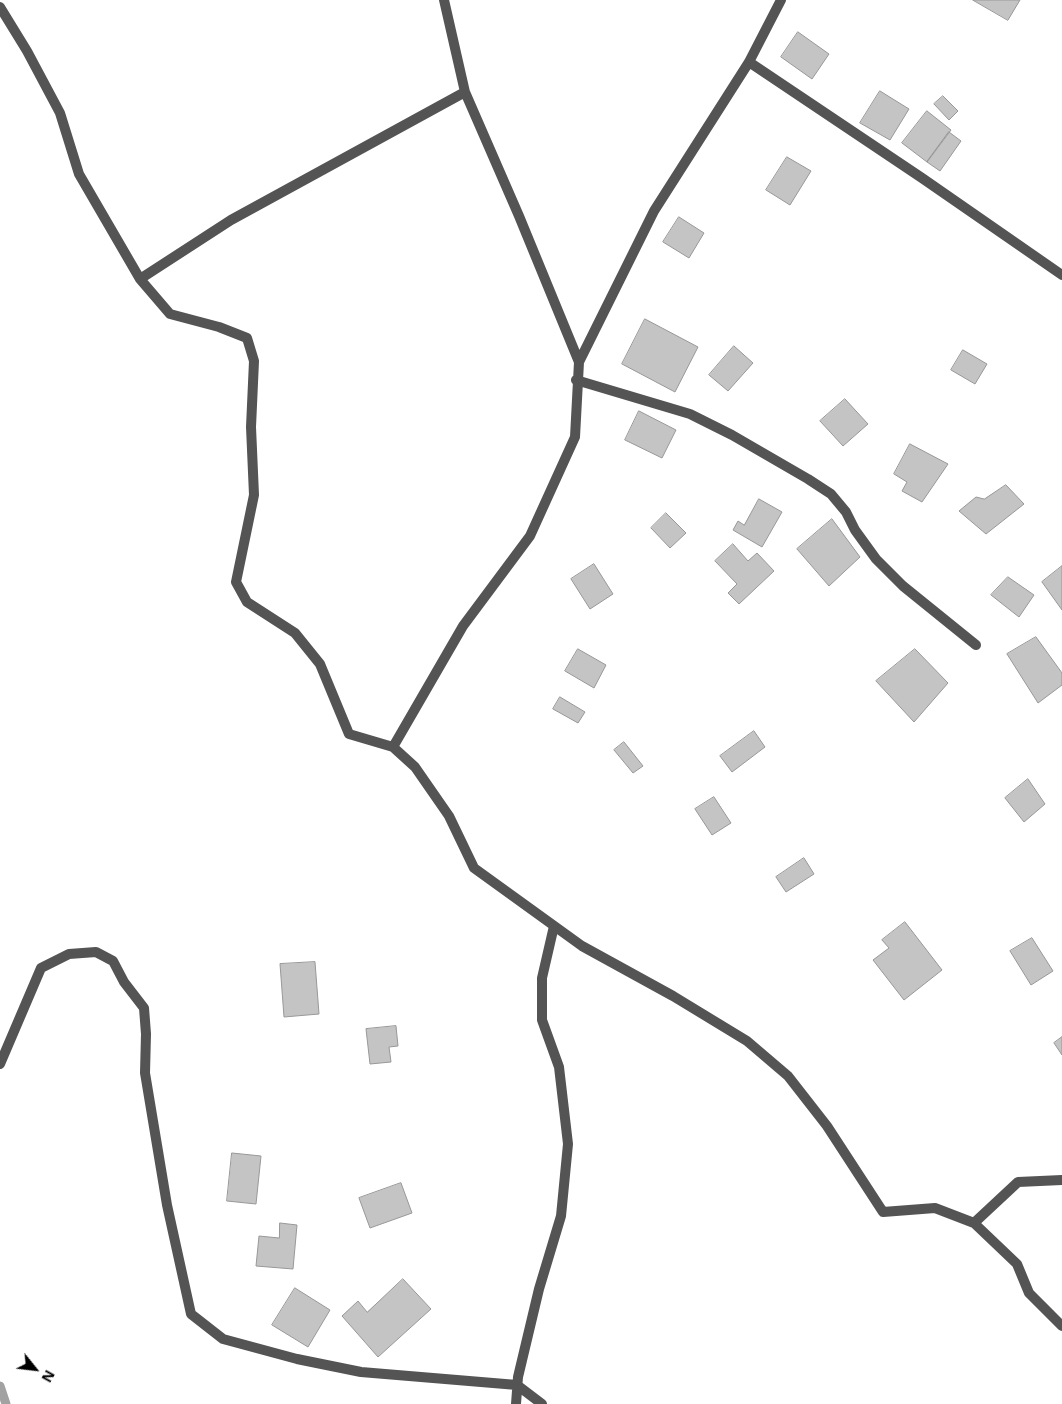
<!DOCTYPE html>
<html>
<head>
<meta charset="utf-8">
<style>
	body { margin:0 }
	#map { position:relative; width:1062px; height:1404px; overflow:hidden; background:#fff; font-family:"Noto Sans",sans-serif }
	canvas { display:block }
	.north { position:absolute; left:10px; top:1344px; width:50px; height:50px; -webkit-text-stroke:4px #fff; paint-order:stroke; rotate:119deg; font-size:14px; font-weight:700; line-height:20px; text-align:center; color:#000 }
	.north::after { content:''; display:block; margin:auto; width:18px; height:22px; background:#000; clip-path:polygon(50% 0,100% 100%,50% 72%,0 100%) }
</style>
</head>
<body>
<div id="map">
<canvas width="1062" height="1404"></canvas>
<div class="north">N</div>
</div>
<script>
const ctx = document.querySelector('canvas').getContext('2d');
ctx.lineJoin = 'round';
function trace(path, color, width, dash) { ctx.strokeStyle = color; ctx.lineWidth = width; ctx.lineCap = dash ? 'butt' : 'round'; ctx.setLineDash(dash || []); ctx.stroke(path); }
function fillPath(path, color) { ctx.fillStyle = color; ctx.fill(path, 'evenodd'); }
trace(new Path2D(`
	M0 1386 6 1404`), '#a2a2a2', 9);
const building = new Path2D(`
	M973 0H1020L1008 20Z
	M798 32 829 54 812 79 781 57Z
	M880 91 909 109 890 140 860 123Z
	M943 96 958 111 949 120 934 104Z
	M927 111 951 130 927 162 902 143Z
	M949 132 961 141 940 171 927 162Z
	M787 157 811 171 790 205 766 190Z
	M679 217 704 233 689 258 663 242Z
	M645 319 698 347 675 392 622 364Z
	M734 346 753 363 728 391 709 375Z
	M963 350 987 364 975 384 951 370Z
	M845 399 868 424 843 446 820 421Z
	M639 411 676 430 662 458 625 440Z
	M910 444 948 464 922 502 902 491 907 482 894 474Z
	M1006 485 1024 504 986 534 959 511 976 497 984 499Z
	M759 499 782 512 762 547 733 530 738 521 744 525Z
	M666 513 686 533 670 548 651 528Z
	M832 519 860 557 829 586 797 549Z
	M733 544 748 561 757 553 774 571 739 604 728 593 737 584 715 561Z
	M594 564 613 594 590 609 571 579Z
	M1062 566V610L1042 582Z
	M1008 577 1034 595 1019 617 991 595Z
	M1036 637 1062 673V685L1038 703 1007 654Z
	M578 649 606 665 594 688 565 671Z
	M915 649 948 683 914 722 876 681Z
	M560 697 585 712 578 723 553 709Z
	M754 731 765 747 732 772 720 756Z
	M624 742 643 766 633 773 614 750Z
	M1028 779 1045 804 1024 822 1005 798Z
	M714 797 731 823 712 835 695 809Z
	M804 858 814 874 786 892 776 877Z
	M905 922 942 970 904 1000 873 960 889 948 882 940Z
	M1032 938 1053 971 1031 985 1010 951Z
	M315 962 319 1014 284 1017 280 964Z
	M396 1026 398 1046 389 1047 391 1062 370 1064 366 1029Z
	M1062 1037V1055L1054 1043Z
	M232 1153 261 1156 256 1204 227 1201Z
	M401 1183 412 1213 370 1228 359 1198Z
	M280 1223 297 1225 293 1269 256 1266 259 1236 279 1238Z
	M403 1279 431 1309 378 1357 342 1316 358 1301 367 1312Z
	M295 1288 330 1310 308 1347 272 1325Z`);
fillPath(building, '#c4c4c4');
trace(building, '#989898', 1);
trace(new Path2D(`
	M444 0 465 92 519 216 579 362
	M0 7 27 51 60 113 79 174 140 279 170 314 219 327 247 338 254 361 251 427 254 495 236 582 247 602 295 633 320 664 349 734 393 747 415 767 449 816 474 868 582 946 673 996 747 1041 788 1076 827 1126 883 1212 935 1208 974 1223 1017 1264 1029 1293 1062 1326
	M749 62 922 178 1062 275
	M140 279 231 220 465 92
	M576 380 690 414 732 435 808 479 831 494 846 512 855 530 876 559 903 586 976 645
	M393 747 463 626 530 536 575 437 579 362 654 211 749 62 781 0
	M0 1064 41 968 69 954 96 952 113 961 124 982 144 1008 146 1034 145 1073 167 1205 191 1314 223 1339 297 1359 361 1372 517 1385 542 1404
	M974 1223 1018 1182 1062 1180
	M516 1404 518 1377 539 1289 561 1216 568 1144 559 1067 542 1020V978L554 926`), '#545454', 10);
</script>
</body>
</html>
